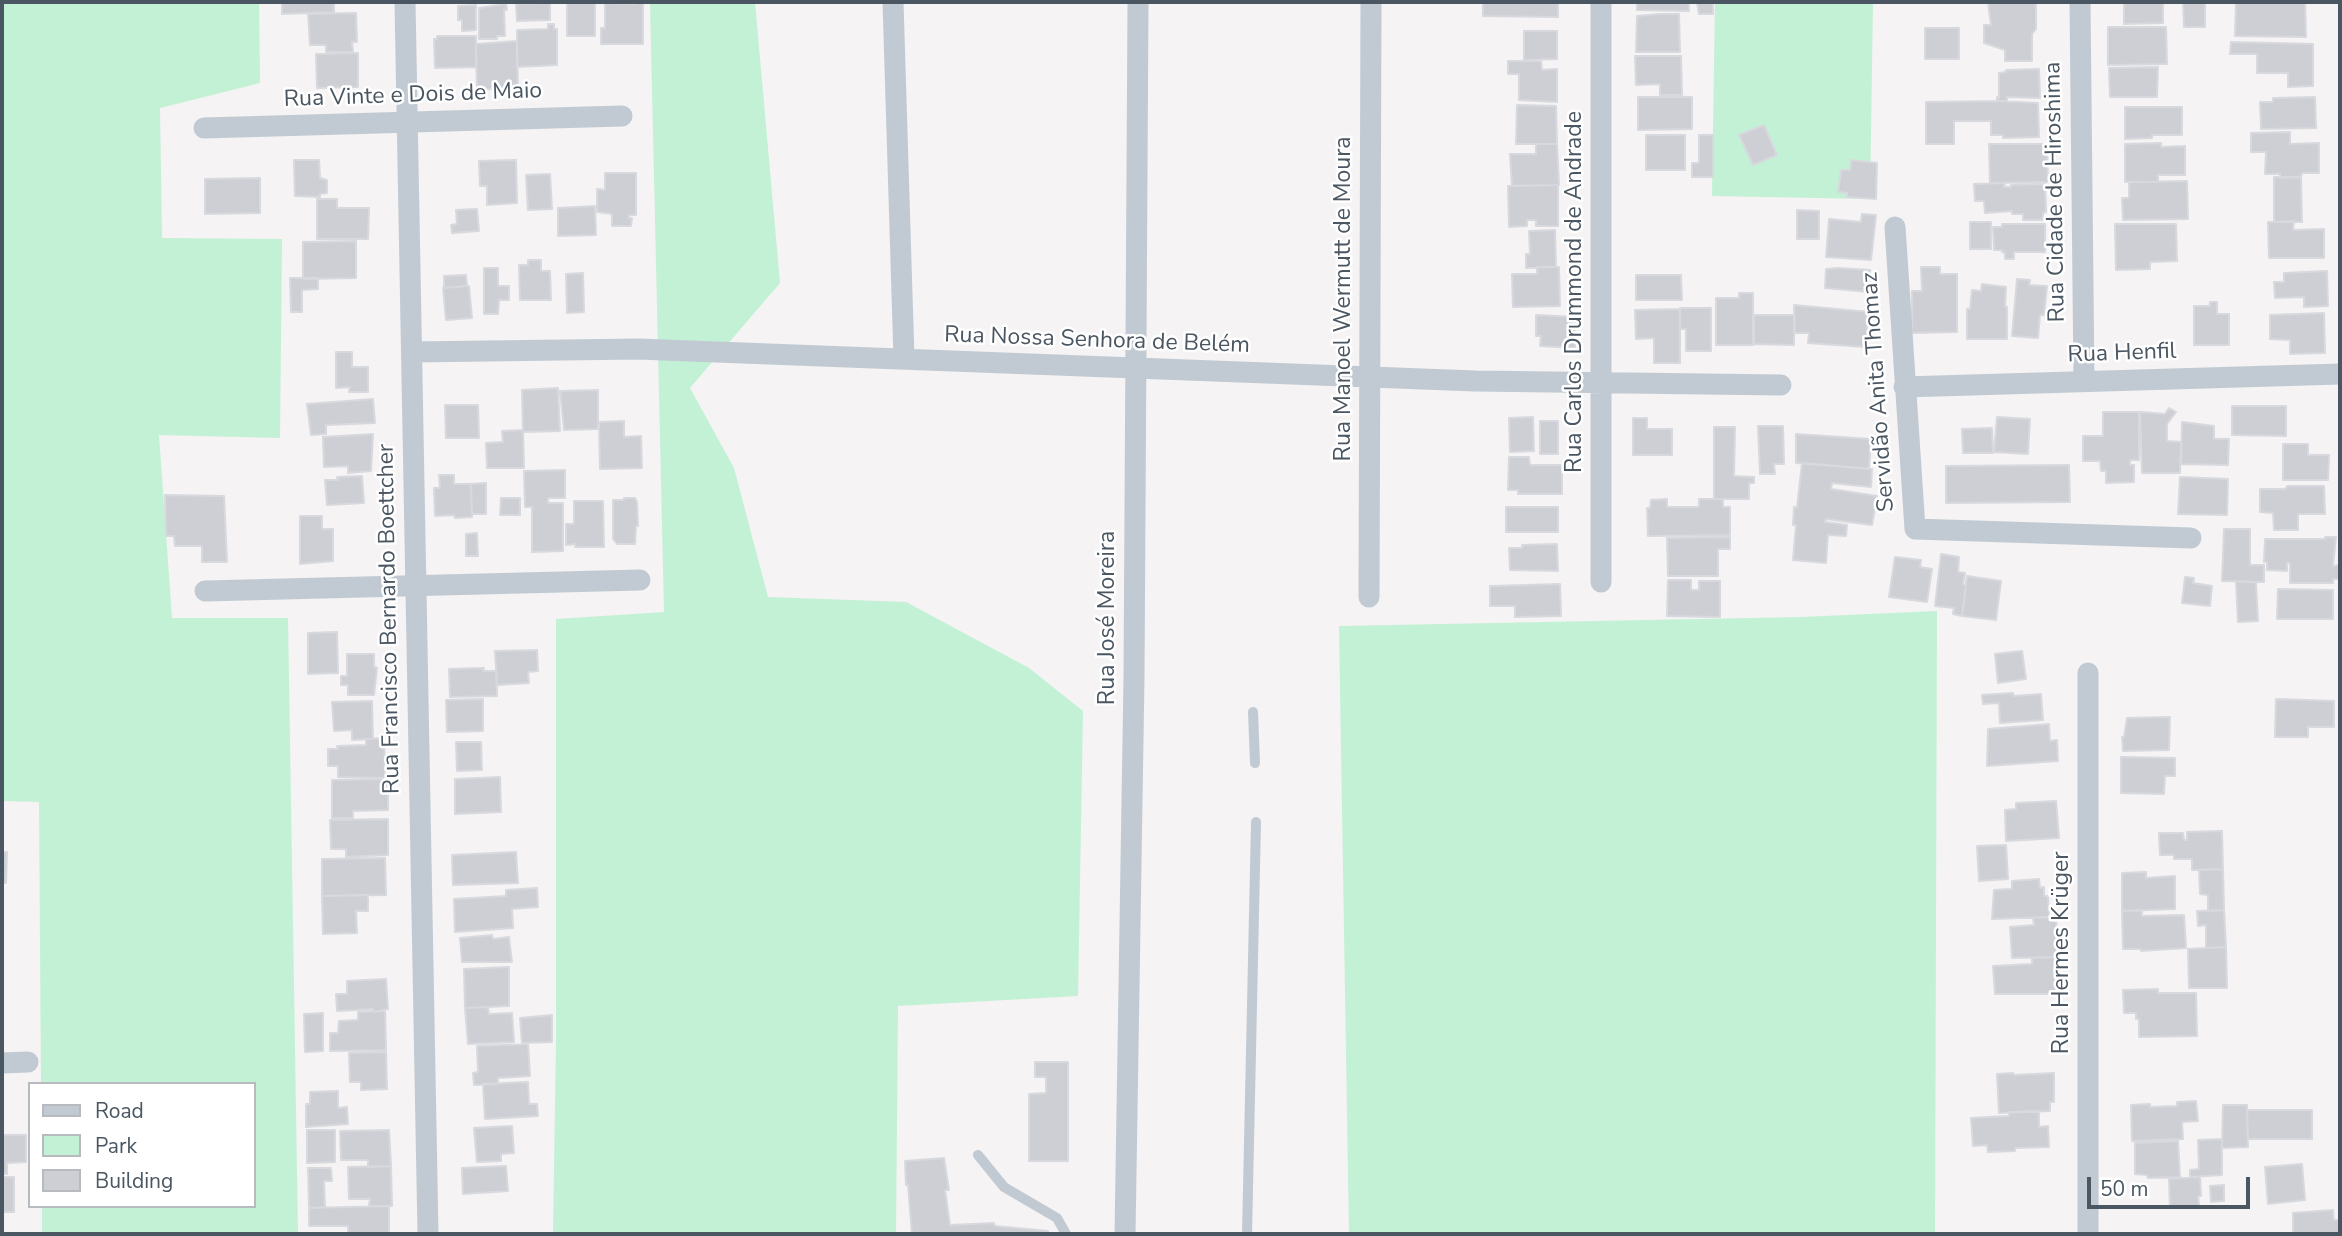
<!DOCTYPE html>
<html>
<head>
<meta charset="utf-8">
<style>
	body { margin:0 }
	#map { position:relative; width:2342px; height:1236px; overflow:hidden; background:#f5f3f3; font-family:"Nunito Sans",sans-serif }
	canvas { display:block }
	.frame { position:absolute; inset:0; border:4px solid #4a5661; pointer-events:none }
	.legend { position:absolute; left:28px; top:1082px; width:228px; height:126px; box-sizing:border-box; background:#fff; border:2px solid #b7bbc0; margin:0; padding:9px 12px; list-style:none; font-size:21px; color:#4a5661 }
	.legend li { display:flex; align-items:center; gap:14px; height:35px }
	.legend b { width:35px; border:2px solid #b7bbc0 }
	.scale { position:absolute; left:2087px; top:1177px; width:163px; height:32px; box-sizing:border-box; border:4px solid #4a5661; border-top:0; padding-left:9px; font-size:21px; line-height:24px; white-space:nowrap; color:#4a5661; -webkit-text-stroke:5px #fff; paint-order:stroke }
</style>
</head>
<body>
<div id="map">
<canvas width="2342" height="1236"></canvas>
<div class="frame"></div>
<ul class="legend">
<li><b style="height:9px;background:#c1cad2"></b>Road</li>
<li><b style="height:19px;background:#c3f1d5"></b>Park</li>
<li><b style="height:19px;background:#cdcfd5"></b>Building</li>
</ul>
<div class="scale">50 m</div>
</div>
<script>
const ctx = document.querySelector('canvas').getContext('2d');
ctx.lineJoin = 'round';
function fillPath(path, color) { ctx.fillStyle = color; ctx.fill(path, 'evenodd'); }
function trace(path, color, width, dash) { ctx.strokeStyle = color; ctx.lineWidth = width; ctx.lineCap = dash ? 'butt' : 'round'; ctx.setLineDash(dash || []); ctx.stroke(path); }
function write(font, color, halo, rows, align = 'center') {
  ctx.font = font + ' "Nunito Sans",sans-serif'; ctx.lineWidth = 5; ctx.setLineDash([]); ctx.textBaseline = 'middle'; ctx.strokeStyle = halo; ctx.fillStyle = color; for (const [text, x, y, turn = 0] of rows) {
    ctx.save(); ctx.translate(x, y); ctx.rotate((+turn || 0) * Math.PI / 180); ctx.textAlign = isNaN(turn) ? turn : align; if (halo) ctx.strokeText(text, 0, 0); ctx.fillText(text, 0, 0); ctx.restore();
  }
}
fillPath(new Path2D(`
	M2 2H259L260 83 160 108 162 238 282 239 280 438 159 435 172 618H288L298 1234H42V1206H254V1084H41L39 802 2 801Z
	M650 2H755L780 283 690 388 734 468 768 597 906 602 1029 668 1083 711 1078 996 898 1006 896 1234H553L556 1042V619L664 612Z
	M1715 2H1873L1870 199 1712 196Z
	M1937 611 1935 1234H1349L1339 626 1801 617Z`), '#c3f1d5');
const building = new Path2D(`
	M282 2H334V12L282 14Z
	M567 2H595V36H567Z
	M634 2H643V44H601V28H605V3L634 4Z
	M1483 2H1558V17L1483 16Z
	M1637 2H1689V11L1637 10Z
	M1697 2H1713V14H1699Z
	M1988 2H2036V29L2032 34V61H2005V50L1984 43V25H1991Z
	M2124 2H2163V23L2124 24Z
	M2183 2H2205V27H2184Z
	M2236 2H2305L2306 37 2235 36Z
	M550 3V20L517 21 516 4Z
	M506 4 507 10H504L505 36H497V39H479V8Z
	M476 5V30L462 31V20H458V6Z
	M356 13 357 42H352L353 52H326V45H310L308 14Z
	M1660 14H1679L1680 52H1636L1637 16Z
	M548 24H554V29H557V65L517 67V30L548 29Z
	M2108 27H2166L2167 64 2108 65Z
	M1925 28H1959V59H1925Z
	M1524 31H1557V59L1524 60Z
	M437 36H476V67L435 68 434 39H437Z
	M517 41 518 87 477 90 476 44Z
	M2231 42 2313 44V86L2288 87V73H2257V54H2230Z
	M358 53V87L317 88 316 54Z
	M1635 56H1681L1682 95H1660V84L1636 85Z
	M1508 61H1541L1542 70 1557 69V102L1519 100V74H1508Z
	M2158 67 2157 97H2110L2109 68Z
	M2039 69 2040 98 2007 97V101H1997V97L1999 98V73L2006 72V70Z
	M1638 97H1692V129L1638 130Z
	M2315 97 2316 128 2261 129 2260 102H2273V98Z
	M1997 101 2038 103 2039 137 2003 138V135H1991V121H1954V144H1926V102Z
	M1517 105 1556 106 1557 144H1516Z
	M2125 107H2182V135H2152V138L2125 139Z
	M1764 125 1777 155 1753 165 1739 135Z
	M2290 132V144L2319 143V173H2302L2301 177 2280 178V174H2265L2266 152H2251V133Z
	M1646 135H1685V170H1646Z
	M1699 135H1713V177H1692V163H1699Z
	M2161 143V147L2185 146V175H2158V182H2125V144Z
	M1536 144H1557L1559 185 1512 186 1510 154H1536Z
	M1989 144H2047L2048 182 1990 183Z
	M294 160H319L320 178 327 180V193L320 194V197L295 196Z
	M516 160 517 203 487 205V186H480L479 161Z
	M1851 160 1877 163 1876 199 1847 197V193L1838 192 1841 170H1850Z
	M605 173H636V215H629V218H632L631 226H612V214L597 212V189L605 190Z
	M550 174 552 209 528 210 526 175Z
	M2274 177H2301L2302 222H2274Z
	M260 178V213L205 214V179Z
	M2187 181 2188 219 2123 220 2122 198H2129V182Z
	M2005 183 2004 187H2011V185L2045 184 2046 212 2043 213V220H2023V214H2012V211L1985 213 1984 201H1975L1974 184Z
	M1558 185V226H1536V220H1527V226L1509 227 1508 186Z
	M317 199H337V208H369L368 239H317Z
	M595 206 596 235 558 236V208Z
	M477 209 479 231 452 233 451 225 457 224 456 210Z
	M1797 210 1819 211V239H1797Z
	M1862 214 1876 215 1871 260 1826 257 1829 219 1861 222Z
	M2294 221 2293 230 2324 229V258H2269L2268 222Z
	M1970 222H1991V249H1970Z
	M2002 224H2045V252H2014V259H2005V253L2002 252V250H1994L1993 227H2002Z
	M2115 224H2176L2177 261 2150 262V269L2116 270Z
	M1555 230 1556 267 1526 268V254H1530L1529 231Z
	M356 241V278L303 279V242Z
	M528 260H541V271H550L551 300H520L519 265H528Z
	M1537 267H1559L1560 306 1513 307 1512 274H1537Z
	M1921 267H1940V274H1957V332L1912 333V291H1922Z
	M484 268H498V286H509V300H499L498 314H484Z
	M1838 268 1870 270 1869 292 1825 288 1826 269Z
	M2327 271 2328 306 2304 307V297L2275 298 2274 282H2284V273Z
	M583 273 584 312 567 313 566 274Z
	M466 275 467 286 444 288V276Z
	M1636 275H1681L1682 300H1636Z
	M290 278H318V289L302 290V312H291Z
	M2017 279 2030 280 2029 285 2047 286 2044 315H2040L2038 338 2012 336Z
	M1982 284 2006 287 2005 307H2007V339H1967V309H1970L1972 290 1981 291Z
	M467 286H469L472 318 446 320 443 288Z
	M1739 293H1753V345H1716V298H1739Z
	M2210 302H2217V314H2229V345H2194V306H2210Z
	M1794 305 1869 312 1865 347 1808 343 1809 333H1795Z
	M1680 308H1711V351H1686V329H1680Z
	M1680 309V363H1654V338L1636 339 1635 310Z
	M2324 313 2325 353 2290 354V340L2270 339V315Z
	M1536 315 1575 317V348L1540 346 1541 336H1536Z
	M1754 315H1794V345L1754 344Z
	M336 352H352V367H368V392H349L350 387 336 388Z
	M558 388 560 431 523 432 522 390Z
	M598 390V429L564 430 560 391Z
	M373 399 375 423 326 425V434L311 435 307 404Z
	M445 405H478L479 438H446Z
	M2232 406H2286V436L2232 435Z
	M2169 408 2176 412 2167 424V441L2181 442 2180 473H2142L2140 412 2165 414Z
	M2103 412H2139V460H2130V465H2134V482L2106 483V471H2101L2100 461H2083V436H2103Z
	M1533 417 1534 451 1510 452 1509 418Z
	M1997 417 2030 419 2028 454 1994 452Z
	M1633 418H1647V429H1672V455H1633Z
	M624 421V437L641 436 642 468 600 469 599 422Z
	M1540 421H1558V454H1540Z
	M2182 422 2214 426V439H2229L2228 465 2181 464Z
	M1758 426H1783L1784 464H1774L1775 474H1760Z
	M1714 427H1735L1734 476 1754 477V483H1749V499H1714Z
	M1992 428 1993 453H1963L1962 429Z
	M523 430 524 468H487L486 443 503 442 502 431Z
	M373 434 371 471 348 473V466L324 467 323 437Z
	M1796 434 1871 439 1869 469 1796 463Z
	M2283 444H2308V455H2329L2328 480H2283Z
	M1509 457H1529L1530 465H1562V494H1518V490H1508Z
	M1802 463 1872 469 1871 487 1832 483 1831 489 1877 496 1872 525 1826 519 1825 522 1847 525 1846 536 1828 535 1826 563 1793 560 1796 525H1793L1794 507 1797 508Z
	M2069 465 2070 502 1946 503V466Z
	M565 470V498H548V503H563V551L532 552V507H525L524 471Z
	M439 475H454V484H471L472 517 455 518 454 515 435 516 434 488H440Z
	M362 476 364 503 327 505 325 480H338L337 477Z
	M2180 477 2228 479 2227 515 2178 514Z
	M486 483V514H472L471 484Z
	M2287 486H2324L2325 514H2298V530H2274L2273 513 2260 512V489H2286Z
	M165 495 224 496 227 562H202V546H175L174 536H166Z
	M501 498H520V515H500Z
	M624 498H635L637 502 638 526H636L635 544H617L613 539V500H624Z
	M1667 499V507H1699V499H1723V507H1730V535L1648 536 1647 508H1650L1651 500Z
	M574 501H603L604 547H575L576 544 566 545V524H574Z
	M1506 507H1558V532H1506Z
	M300 516H322V529H333V561L300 564Z
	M2224 529H2250V565H2264V582L2222 581Z
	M477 533 478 556H466V534Z
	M1730 537V549H1718V576H1668L1667 538Z
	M2325 537H2336L2333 566 2340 565V579H2333V583H2290V563H2287V571L2267 570V562H2264L2265 539H2325Z
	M1557 544 1558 571 1510 570 1509 548H1522V545Z
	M1941 554 1959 557 1958 572 1965 573 1963 584 1966 585 1962 616 1953 614 1954 608 1935 606Z
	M1895 557 1921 560 1920 567 1932 569 1927 602 1889 597Z
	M1967 576 2001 581 1996 620 1962 616Z
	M2185 577 2194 578 2193 583 2212 586 2210 606 2182 603Z
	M1668 580H1691V590H1699V581H1720V617L1667 616Z
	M2236 582H2256L2258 621 2238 622Z
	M1560 584 1561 616 1515 617V606H1490V586Z
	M2278 589 2333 590V619H2277Z
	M337 632 338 673 308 674V633Z
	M537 650 538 671 528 672 529 683 497 685 495 651Z
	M2022 651 2026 679 1998 683 1995 654Z
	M347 654H374V667L377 668 374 695H348V685H341V676H347Z
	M484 668 483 671H496L497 696 450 697 449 669Z
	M2013 693 2014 696 2041 694 2043 720 2000 723 1999 703 1983 704 1982 695Z
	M483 699V731L447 732 446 700Z
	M2276 699 2334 701V727H2308V737H2275Z
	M372 701 373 739 352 740V730L334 731 332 702Z
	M2170 717 2169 750 2123 751 2122 737H2124L2127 718Z
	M2049 724 2050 741 2057 740 2058 761 1987 766 1988 729Z
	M384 738 385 778 338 777V766H328V749H338L337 746 366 745V739Z
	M456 742H481L482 770 457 771Z
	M2121 757 2175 758V776H2165L2164 794 2121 793Z
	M500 777 501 812 455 814V779Z
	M388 779V810L353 811V818H332V780Z
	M2056 801 2059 838 2006 841 2005 810 2016 809V803Z
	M388 819V855L346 857V849H331L330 820Z
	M2222 831 2223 869 2192 870V859H2174V855H2160L2159 833H2183L2184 840H2187V832Z
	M2006 845 2008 879 1979 881 1977 846Z
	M2 852H7L6 883H2Z
	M516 852 518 883 453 885 452 855Z
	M385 858 386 895 322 896V859Z
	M2223 869 2224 910 2208 911V895L2200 894 2199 870Z
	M2146 872V878L2175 876V909L2122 911V873Z
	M2039 879 2040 888 2044 887V896H2048L2049 917 1992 919 1994 890 2012 889V881Z
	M537 888 538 907 512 909 513 928 455 932 454 899 506 896V890Z
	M368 895V911H356L357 933 323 934 322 896Z
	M2142 910V916L2184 915 2186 948 2141 951V949H2123L2122 911Z
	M2224 910 2226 947 2206 948V925L2198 926 2197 911Z
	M2056 917 2058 957 2012 958 2010 927 2034 925 2033 918Z
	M492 935 493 939 509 937 512 962H462L460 938Z
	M2226 947 2227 988H2189L2188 949Z
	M2055 957 2058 994H1995L1993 966 2032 964V958Z
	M509 967V1006L465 1008 464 969Z
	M386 979 388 1009 374 1012 373 1009 337 1011 336 994H347V981Z
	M2158 989V993H2196L2197 1036 2139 1037V1019H2136V1013H2124L2123 990Z
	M488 1007 489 1014 512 1013 514 1042 468 1044 465 1008Z
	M382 1011H385L386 1050 330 1051V1033H338L339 1021 358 1020V1012Z
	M323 1013V1051L305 1052 304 1014Z
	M552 1015V1042L522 1043 520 1018Z
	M528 1044 530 1076 498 1078V1084L474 1085 473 1073 478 1072 477 1046Z
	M386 1052 387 1089 361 1090V1082H350L349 1053Z
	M1035 1062H1068V1161H1029V1094L1046 1093V1077H1035Z
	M2013 1073 2014 1075 2054 1073V1102H2050V1111L1999 1113 1997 1074Z
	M528 1082 529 1104H537L538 1116 485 1119 483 1084Z
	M338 1091V1108L347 1107 348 1124 306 1127V1104H310V1092Z
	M2196 1101 2198 1121 2182 1122 2183 1139 2132 1141 2131 1105 2150 1104V1107L2177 1106V1102Z
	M2223 1105H2247L2248 1147 2222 1148Z
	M2247 1110H2312V1139H2248Z
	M2036 1111 2039 1113V1127L2048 1126 2049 1147 2015 1148V1151L1988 1152 1987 1145 1973 1146 1971 1118 2009 1116V1112Z
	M512 1126 514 1153 501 1154V1161L477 1162 474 1128Z
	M307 1130H335V1162L307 1163Z
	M389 1130 391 1166 368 1167V1160H341L340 1131Z
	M2 1135H26V1162L7 1163V1174H2Z
	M2222 1139V1175L2190 1177V1170L2199 1169 2198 1140Z
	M2178 1141 2180 1177 2148 1178 2147 1175 2135 1174V1143Z
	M944 1158 949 1190H945L950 1225 994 1223 995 1226 1048 1231V1234H912L908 1185H906L905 1161Z
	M2302 1164 2305 1200 2268 1204 2265 1167Z
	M391 1166 392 1206H369L370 1199H349L348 1167Z
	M506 1166 508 1191 463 1194 462 1168Z
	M308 1168H331L332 1181H324L325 1207 309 1208Z
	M2 1177H14V1212H2Z
	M2200 1177 2201 1196H2198L2199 1206 2170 1208 2169 1179Z
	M2224 1185V1201L2211 1202 2210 1186Z
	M389 1206V1234H348V1226H309V1208Z
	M2333 1210 2334 1220H2340V1234H2293V1213Z`);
fillPath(building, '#cdcfd5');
trace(building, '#d7d9de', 2);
trace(new Path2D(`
	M1253 712 1255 763
	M978 1155 1004 1187 1057 1218 1066 1234
	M1247 1234 1256 822`), '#c1cad2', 10);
trace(new Path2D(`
	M405 2 428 1234
	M893 2 904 359
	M2080 2 2084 381
	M204 128 622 116
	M1895 227 1915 529 2191 538
	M412 352 638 349 1475 381 1781 385
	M1904 387 2340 374
	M1601 582V2
	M205 591 640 580
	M1369 597 1371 2
	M2088 673V1234
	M2 1063 28 1062
	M1125 1234 1134 677 1138 2`), '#c1cad2', 21);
write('23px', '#4a5661', '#fff', [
	["Rua Vinte e Dois de Maio",413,96,-2],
	["Rua Cidade de Hiroshima",2056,192,-91],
	["Rua Carlos Drummond de Andrade",1575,292,-90],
	["Rua Manoel Wermutt de Moura",1344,299,-90],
	["Rua Nossa Senhora de Belém",1097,341,2],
	["Rua Henfil",2122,354,-2],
	["Servidão Anita Thomaz",1879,392,-94],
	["Rua José Moreira",1108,618,-90],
	["Rua Francisco Bernardo Boettcher",390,619,-91],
	["Rua Hermes Krüger",2062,953,-90]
]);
</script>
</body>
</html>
